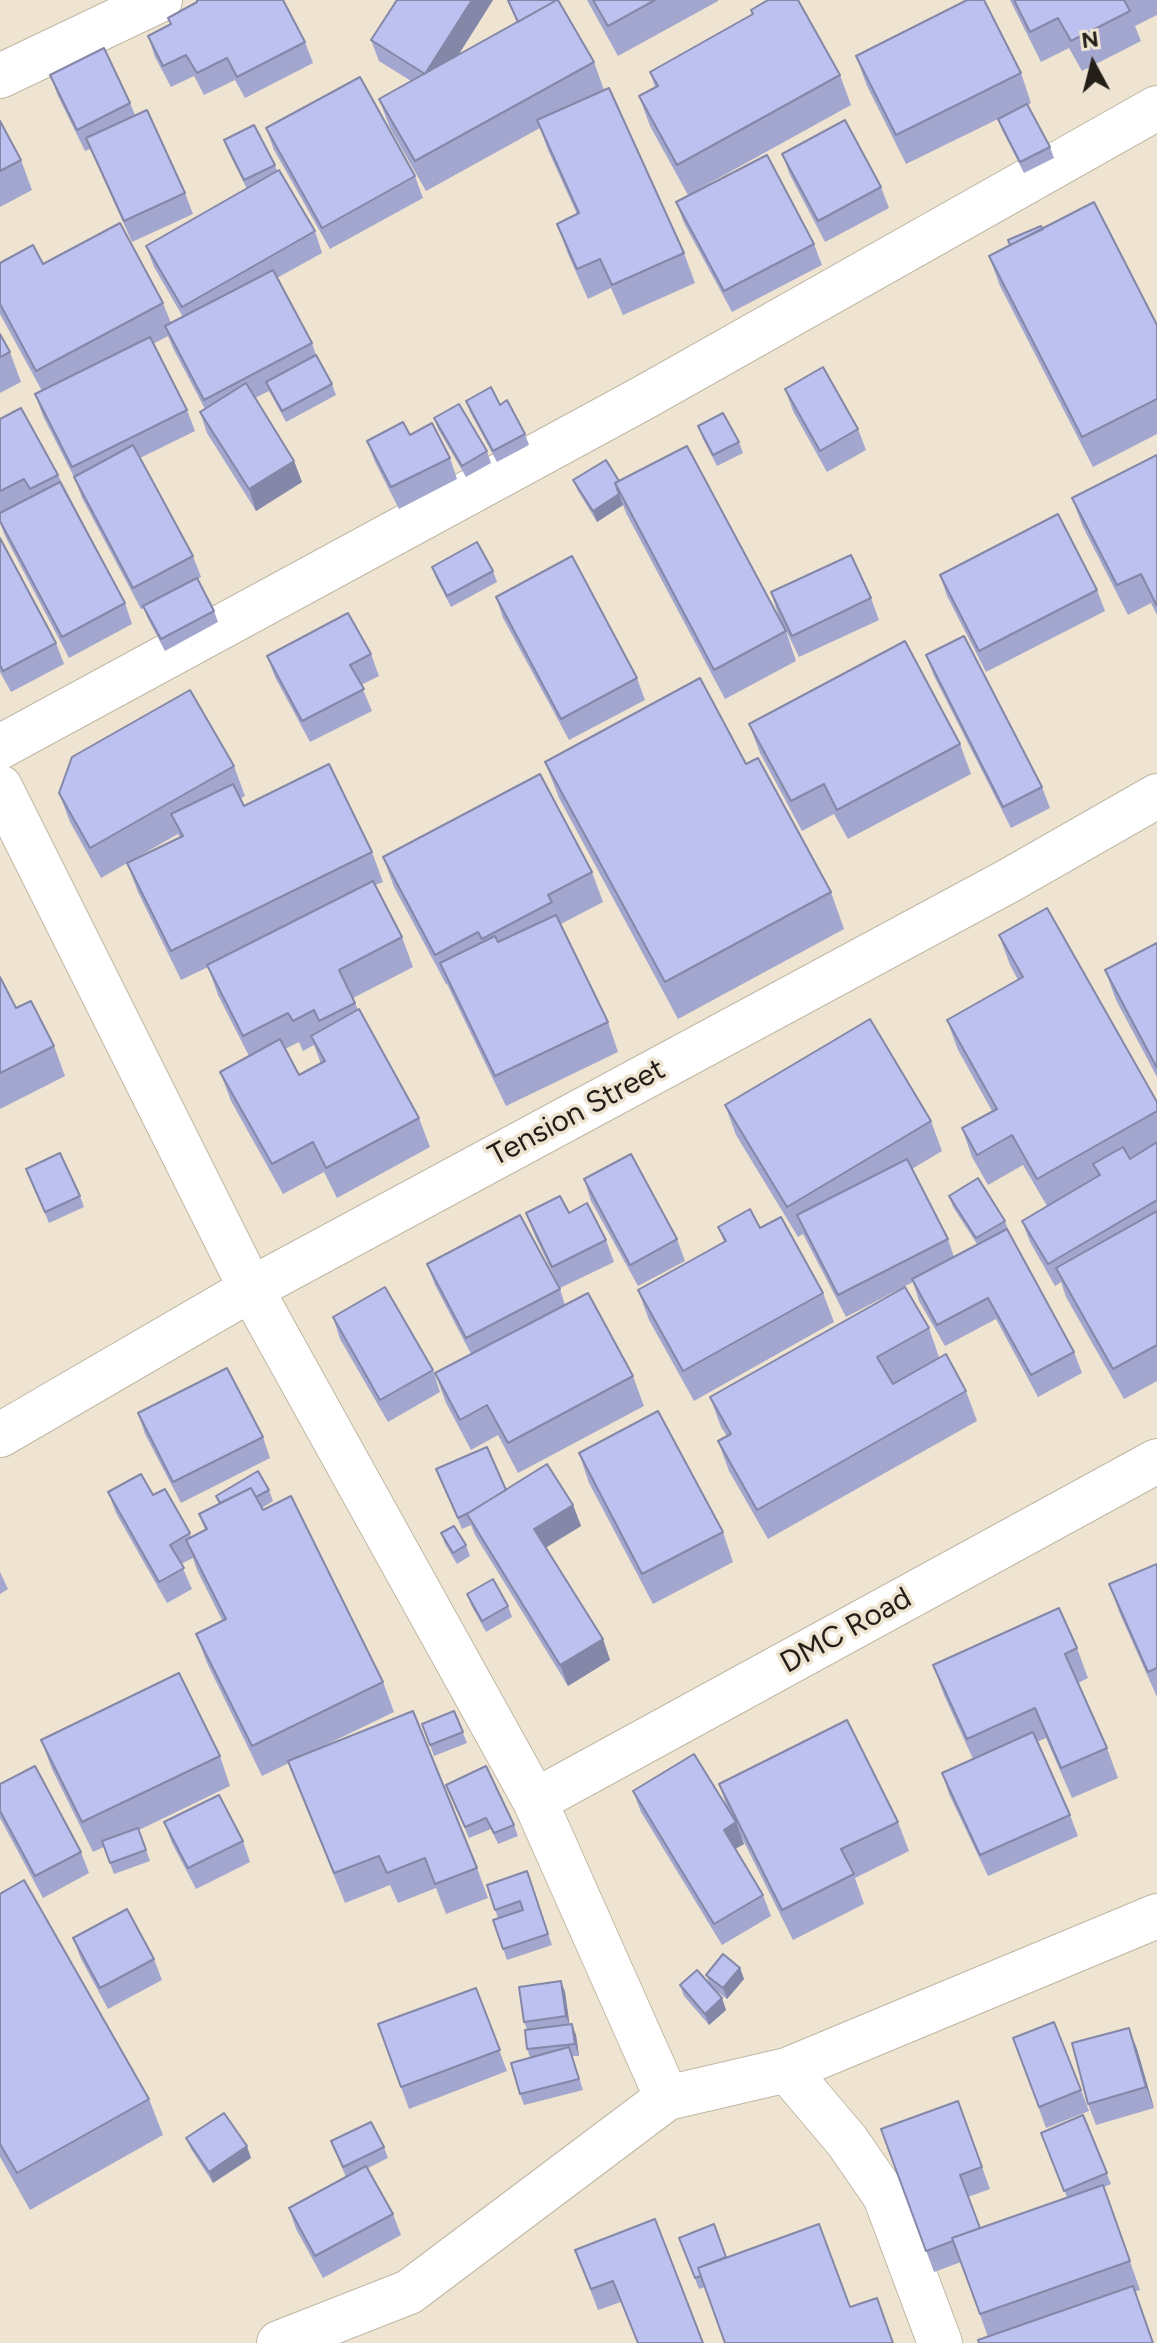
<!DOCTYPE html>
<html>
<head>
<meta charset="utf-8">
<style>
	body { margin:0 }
	#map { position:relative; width:1157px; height:2343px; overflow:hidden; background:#eee4d1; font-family:Figtree,sans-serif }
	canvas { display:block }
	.north { position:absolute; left:1053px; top:24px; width:80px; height:80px; -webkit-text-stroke:6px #eee4d1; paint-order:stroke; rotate:353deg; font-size:22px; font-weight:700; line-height:32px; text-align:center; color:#231f18 }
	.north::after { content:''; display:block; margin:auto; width:28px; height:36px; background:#231f18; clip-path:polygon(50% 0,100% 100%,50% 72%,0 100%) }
</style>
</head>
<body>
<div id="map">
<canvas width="1157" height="2343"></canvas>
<div class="north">N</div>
</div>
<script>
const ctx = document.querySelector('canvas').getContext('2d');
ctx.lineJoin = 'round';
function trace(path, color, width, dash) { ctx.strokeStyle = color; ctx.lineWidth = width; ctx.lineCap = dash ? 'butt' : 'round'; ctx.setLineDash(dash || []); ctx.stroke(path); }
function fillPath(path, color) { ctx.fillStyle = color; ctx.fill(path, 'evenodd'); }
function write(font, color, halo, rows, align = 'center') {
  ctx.font = font + ' Figtree,sans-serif'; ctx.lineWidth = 7; ctx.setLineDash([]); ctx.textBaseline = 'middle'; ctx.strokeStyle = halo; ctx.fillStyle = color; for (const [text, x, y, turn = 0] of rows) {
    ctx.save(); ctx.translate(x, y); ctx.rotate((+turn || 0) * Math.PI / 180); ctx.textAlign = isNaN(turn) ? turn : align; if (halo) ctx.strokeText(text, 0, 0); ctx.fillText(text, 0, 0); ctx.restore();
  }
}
const minor = new Path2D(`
	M0 76 160 0
	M0 747 643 398 1157 108
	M0 787 251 1289 535 1801 667 2098
	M0 1435 251 1289 1010 880 1157 796
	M535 1801 1157 1461
	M787 2070 847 2141 885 2196 940 2343
	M279 2343 409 2292 667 2098 787 2070 1157 1916`);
trace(minor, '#c0b7a4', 46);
trace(minor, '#fff', 44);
fillPath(new Path2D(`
	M196 0 305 42 313 63 245 98 235 80 204 95 194 76 171 87 155 57 148 36 171 24 197 2Z
	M397 0H493L459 54 517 22 507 0H558L594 62 604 90 684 253 695 283 623 315 611 288 588 299 568 254 557 224 577 214 548 150 540 128 426 191 390 128 379 99 411 81 379 61 371 40Z
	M587 0H718V1L618 56Z
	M1010 0H1157V15L1135 26 1141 41 1082 71 1069 48 1041 62Z
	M856 56 1021 73 1031 103 1028 105 1050 147 1054 158 1024 173 1002 130 998 119 906 164 867 86Z
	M650 72 840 75 851 105 688 195 650 126 639 96 655 87Z
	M50 75 130 103 135 115 185 193 193 214 132 242 90 149 85 151 58 96Z
	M0 121 21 160 32 190 0 207Z
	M266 128 415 176 423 198 330 249 274 150Z
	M224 140 275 165 277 171 315 231 322 253 277 278 312 343 316 355 332 384 336 395 286 422 269 391 255 398 294 461 302 482 256 511 207 433 200 412 205 409 173 348 168 336 153 344 187 410 195 431 140 458 193 556 201 577 198 579 214 611 218 622 165 651 147 617 144 608 141 609 82 498 75 479 43 416 35 394 42 391 0 314V263L43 264 163 303 171 323 183 317 154 267 146 246 247 189 228 151Z
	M782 154 881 187 889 208 825 242 790 175Z
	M676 202 814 244 822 265 732 312 684 223Z
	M1043 229 1157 325V434L1093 467 1000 286 989 256Z
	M0 334 10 352 21 382 0 393Z
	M785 389 858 429 866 450 827 472 793 411Z
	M466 401 500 405 525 434 529 445 497 462 470 412Z
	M434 418 487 451 491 463 466 477 438 429Z
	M0 419 58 475 125 603 132 624 69 658 5 536 0 523Z
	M698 426 739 442 743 453 717 466 702 437Z
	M410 435 450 458 457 479 399 509 375 462 367 441Z
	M1157 455V615L1151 603 1128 615 1083 527 1072 498Z
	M573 480 619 481 786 631 796 661 725 699 626 513 623 505 597 522 578 491Z
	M0 538 56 643 64 664 11 692 0 672Z
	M432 567 493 571 497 582 451 607 436 578Z
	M940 575 1097 590 1105 611 986 672 947 596Z
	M771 592 871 598 879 620 799 657 778 614Z
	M496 597 637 678 645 700 569 740 503 618Z
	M371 654 379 676 361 685 372 711 310 742 275 677 267 656Z
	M926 655 1042 787 1050 808 1011 828 934 676Z
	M749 724 960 744 971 774 848 839 834 814 802 831 760 753Z
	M545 762 746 764 831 892 844 929 678 1019 559 798Z
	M234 766 245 796 241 798 244 806 372 852 383 882 375 885 402 937 413 967 353 998 358 1010 419 1118 430 1147 337 1198 324 1172 283 1194 231 1101 220 1072 249 1056 218 995 208 967 181 980 138 892 127 863 180 837 178 834 101 878 70 822 59 793ZM299 1042 303 1051 314 1045 321 1064 299 1075 285 1049Z
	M383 857 592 872 603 902 561 924 608 1022 618 1052 506 1106 447 984H446L394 887Z
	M999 935 1157 1102V1381L1124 1399 1066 1297 1061 1282 1055 1286 1030 1242 1022 1221 1047 1206 1023 1165 988 1185 972 1157 962 1128 992 1111 958 1050 947 1020 1018 980 1010 965Z
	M1157 943V1077L1116 1000 1105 970Z
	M0 977 16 1008 54 1046 65 1076 0 1109Z
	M725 1105 931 1121 942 1151 912 1169 948 1239 954 1257 977 1244 953 1207 949 1196 1005 1221 1009 1232 1074 1352 1082 1373 1038 1397 996 1319 945 1346 919 1301 913 1282 846 1317 803 1234 798 1237 736 1135Z
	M26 1169 80 1196 84 1207 49 1223Z
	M584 1179 677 1239 685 1261 638 1286 591 1201Z
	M526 1213H569L606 1240 614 1262 560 1288 534 1234Z
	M718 1227 823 1293 834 1322 694 1401 649 1320 638 1290 724 1242Z
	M427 1264 560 1289 565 1305 633 1376 644 1406 518 1473 498 1435 471 1450 446 1403 435 1373 471 1354 435 1285Z
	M333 1317 433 1370 440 1392 388 1422 340 1339Z
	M929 1328 939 1357 966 1391 977 1421 768 1539 729 1471 718 1441 727 1436 721 1427 710 1397Z
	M138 1413 263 1437 270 1458 181 1503 145 1434Z
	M579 1453 723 1532 733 1562 653 1604 589 1483Z
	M436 1469 506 1490 573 1505 581 1526 546 1547 603 1639 610 1660 568 1686 475 1535 471 1525 462 1529Z
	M269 1490 273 1501 262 1508 383 1682 394 1712 307 1754 477 1868 488 1898 446 1914 436 1888 398 1903 390 1885 345 1903 289 1763 262 1776 207 1663 196 1634 222 1620 197 1570 193 1558 181 1564 192 1589 167 1603 116 1513 108 1492 153 1495 190 1533 191 1537 205 1530 199 1514 219 1504 216 1496Z
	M441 1533 466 1545 470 1556 457 1564 445 1544Z
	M1157 1564V1697L1120 1614 1109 1584Z
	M0 1572 8 1589 0 1594Z
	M467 1594 508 1606 512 1617 486 1632 471 1605Z
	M1077 1648 1088 1678 1078 1683 1107 1748 1118 1778 1072 1798 1046 1738 1037 1742 1070 1815 1078 1836 988 1876 949 1794 942 1773 973 1759 944 1695 933 1665Z
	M454 1711 467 1743 434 1756 422 1724Z
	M41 1740 220 1756 230 1786 139 1830 150 1861 114 1874 104 1847 93 1852 52 1769Z
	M0 1784 81 1852 89 1873 43 1898 0 1818Z
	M719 1784 898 1822 909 1851 855 1878 864 1904 793 1940 741 1836 744 1844 735 1849 763 1895 771 1916 722 1945 641 1812 633 1791 728 1810Z
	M446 1785 514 1825 518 1836 498 1844 491 1829 469 1838Z
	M164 1822 243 1841 250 1862 196 1889 172 1843Z
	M527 1871 552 1945 507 1960 493 1920 498 1918 487 1885Z
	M0 1894 149 2099 163 2135 30 2210 0 2157Z
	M73 1938 154 1959 162 1980 108 2009 81 1959Z
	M740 1968 744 1979 727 1999 714 1989 722 1998 726 2010 709 2025 684 1996 680 1985 710 1984 706 1975Z
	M561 1981 565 1992 569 2024 576 2035 579 2056H572L583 2090 524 2105 520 2094 530 2057 527 2049V2029L524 2022Z
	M476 1988 507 2071 409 2109 378 2024Z
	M1013 2038 1081 2090 1089 2111 1046 2128Z
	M1137 2049 1154 2108 1096 2125 1088 2104Z
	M958 2101 990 2189 968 2197 980 2228 1067 2197 1041 2133 1083 2115 1111 2184 1104 2187 1140 2290 988 2337 961 2262 934 2272 881 2129Z
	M186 2138 251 2158 213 2183 191 2149Z
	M331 2141 384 2147 388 2158 368 2168 393 2214 401 2235 323 2278 296 2229 289 2208 346 2177Z
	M679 2238 850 2307 893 2343 705 2287 699 2289Z
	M575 2250 703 2343 621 2302 598 2310Z`), '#a3a6ce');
fillPath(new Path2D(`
	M472 0H493L433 95 425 74Z
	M294 461 302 482 256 511 249 489Z
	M619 494 623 505 597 522 593 511Z
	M573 1505 581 1526 542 1550 534 1529Z
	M603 1639 610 1660 568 1686 560 1665Z
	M736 1822 744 1844 731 1851 724 1830Z
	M740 1968 744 1979 727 1999 723 1988Z
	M561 1981 565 1992 570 2027 566 2016Z
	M722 1998 726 2010 709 2025 705 2014Z
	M572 2024 576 2035 579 2056 575 2044Z
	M1129 2028 1137 2049 1154 2108 1146 2087Z
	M247 2146 251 2158 213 2183 209 2172Z`), '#8487a7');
const building = new Path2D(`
	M197 0H283L305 42 237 77 227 58 197 73 186 55 163 66 148 36 171 24 168 18 197 2Z
	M397 0H472L425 74 371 40Z
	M508 0H557L518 22Z
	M557 0H558L594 62 415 161 379 99Z
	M593 0H655L608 26Z
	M768 0H798L840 75 677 165 639 96 658 86 650 72 753 14 751 10Z
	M967 0H984L1021 73 896 135 856 56Z
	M1014 0H1124L1130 11 1071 41 1058 18 1030 32Z
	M104 48 130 103 77 130 50 75Z
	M360 77 415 176 322 228 266 128Z
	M609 88 684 253 612 285 600 259 577 269 557 224 579 213 537 120Z
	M1027 104 1050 147 1020 162 998 119Z
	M147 110 185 193 124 221 86 138Z
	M845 120 881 187 818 221 782 154Z
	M0 121 21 160 0 171Z
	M254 125 275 165 244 180 224 140Z
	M767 155 814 244 724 291 676 202Z
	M279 170 315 231 182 307 146 246Z
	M1094 202 1157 325V399L1082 437 989 256Z
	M120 223 163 303 36 371 0 304V263L33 245 43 264Z
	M1041 226 1043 229 1010 245 1008 240Z
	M273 270 312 343 204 400 165 326Z
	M0 334 10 352 0 357Z
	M150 337 187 410 72 467 35 394Z
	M316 355 332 384 282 411 266 382Z
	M823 367 858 429 820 451 785 389Z
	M246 383 294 461 249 489 200 412Z
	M491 387 500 405 507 400 525 434 493 451 466 401Z
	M459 404 487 451 462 466 434 418Z
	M21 408 58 475 30 489 24 479 0 491V419Z
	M723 413 739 442 713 455 698 426Z
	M403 422 410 435 432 423 450 458 391 487 367 441Z
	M133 445 193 556 133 588 74 477Z
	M687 446 786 631 714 670 615 483Z
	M1157 455V606L1141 574 1117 585 1072 498Z
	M606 460 619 481 615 483 619 494 593 511 573 480Z
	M60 482 125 603 62 637 0 521V513Z
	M1058 514 1097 590 979 651 940 575Z
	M0 538 56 643 3 671 0 665Z
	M477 542 493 571 447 596 432 567Z
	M851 555 871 598 792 636 771 592Z
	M572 556 637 678 561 719 496 597Z
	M197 578 214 611 161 639 143 606Z
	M348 613 371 654 350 665 364 689 302 721 267 656Z
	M964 636 1042 787 1003 807 926 655Z
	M905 641 960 744 837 810 824 784 791 801 749 724Z
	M700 678 746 764 758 758 831 892 665 982 545 762Z
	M190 690 234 766 90 848 59 793 72 757Z
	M329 764 372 852 171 951 127 863 183 836 171 814 233 784 244 806Z
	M540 774 592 872 548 895 552 902 482 939 478 932 435 955 383 857Z
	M373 881 402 937 339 970 355 1003 319 1021 314 1010 293 1021 288 1013 243 1036 207 965Z
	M1047 908 1157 1102V1111L1037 1179 1012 1135 977 1155 962 1128 997 1109 947 1020 1023 977 999 935Z
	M556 915 608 1022 495 1076 440 963 495 936 498 942Z
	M1157 943V1068L1105 970Z
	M0 977 16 1008 31 1001 54 1046 0 1073Z
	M359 1009 419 1118 326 1168 313 1142 272 1164 220 1072 280 1039 299 1075 325 1061 311 1036Z
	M870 1019 931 1121 787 1207 725 1105Z
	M1157 1142V1200L1048 1264 1022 1221 1100 1175 1093 1164 1123 1147 1130 1159Z
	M60 1153 80 1196 45 1212 26 1169Z
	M631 1154 677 1239 630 1265 584 1179Z
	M907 1159 948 1239 838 1295 797 1215Z
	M978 1178 1005 1221 976 1238 949 1196Z
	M560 1196 569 1213 587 1203 606 1240 552 1267 526 1213Z
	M750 1209 760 1228 781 1217 823 1293 683 1371 638 1290 726 1241 718 1227Z
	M1157 1211V1345L1113 1369 1056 1268Z
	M520 1215 560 1289 466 1338 427 1264Z
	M1007 1229 1074 1352 1031 1375 988 1298 937 1325 912 1279Z
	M385 1287 433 1370 380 1400 333 1317Z
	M905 1287 929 1328 877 1357 893 1384 946 1354 966 1391 757 1510 718 1441 731 1434 710 1397Z
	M588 1293 633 1376 508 1443 487 1405 460 1420 435 1373Z
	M227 1368 263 1437 173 1482 138 1413Z
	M658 1411 723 1532 642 1574 579 1453Z
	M487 1447 506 1490 468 1513 458 1518 436 1469Z
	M547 1464 573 1505 534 1529 603 1639 560 1665 467 1514Z
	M258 1471 269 1490 256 1497 251 1488 220 1503 216 1496Z
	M141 1474 153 1495 165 1489 190 1533 170 1545 184 1568 159 1582 108 1492Z
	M251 1488 263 1510 291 1496 383 1682 252 1746 196 1634 226 1619 186 1540 207 1529 199 1514Z
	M454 1526 466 1545 453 1553 441 1533Z
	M1157 1564V1668L1148 1672 1109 1584Z
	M493 1579 508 1606 482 1621 467 1594Z
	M1059 1608 1077 1648 1065 1654 1107 1748 1061 1768 1035 1708 967 1739 933 1665Z
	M179 1673 220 1756 82 1822 41 1740Z
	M413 1711 477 1868 435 1884 425 1858 387 1873 379 1856 334 1873 288 1761Z
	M454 1711 463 1732 430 1745 422 1724Z
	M847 1720 898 1822 841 1849 854 1874 782 1910 719 1784Z
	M1033 1732 1070 1815 980 1855 942 1773Z
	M694 1754 736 1822 724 1830 763 1895 714 1924 633 1791Z
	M35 1766 81 1852 35 1876 0 1811V1784Z
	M486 1766 514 1825 494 1833 486 1818 465 1827 446 1785Z
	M219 1795 243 1841 188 1868 164 1822Z
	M138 1828 146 1850 110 1863 102 1841Z
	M527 1871 548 1934 503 1949 493 1920 523 1910 520 1901 495 1910 487 1885Z
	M24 1880 149 2099 17 2173 0 2144V1894Z
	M127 1909 154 1959 100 1988 73 1938Z
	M723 1954 740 1968 723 1988 706 1975Z
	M697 1970 722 1998 705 2014 680 1985Z
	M561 1981 566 2016 524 2022 519 1987Z
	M476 1988 500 2050 401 2087 378 2024Z
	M1054 2022 1081 2090 1039 2107 1013 2038Z
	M572 2024 575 2044 527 2049 525 2030Z
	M1129 2028 1146 2087 1088 2104 1072 2043Z
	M569 2047 579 2079 520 2094 511 2063Z
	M958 2101 982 2167 960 2175 980 2228 952 2238 953 2241 926 2251 881 2129Z
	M224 2113 247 2146 209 2172 186 2138Z
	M1083 2115 1107 2173 1064 2191 1041 2133Z
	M371 2122 384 2147 343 2167 331 2141Z
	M366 2166 393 2214 315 2256 289 2208Z
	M1103 2185 1130 2261 980 2314 952 2238Z
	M655 2219 703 2343H638L613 2281 591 2289 575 2250Z
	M714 2224 726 2257 698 2268 701 2276 695 2278 679 2238Z
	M819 2224 850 2307 877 2298 893 2343H725L698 2268Z
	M1133 2286 1153 2343H979L978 2340Z`);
fillPath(building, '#bdc1ef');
trace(building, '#8487a7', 2);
write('30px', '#231f18', '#eee4d1', [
	["Tension Street",577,1113,-28],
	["DMC Road",846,1631,-29]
]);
</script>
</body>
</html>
